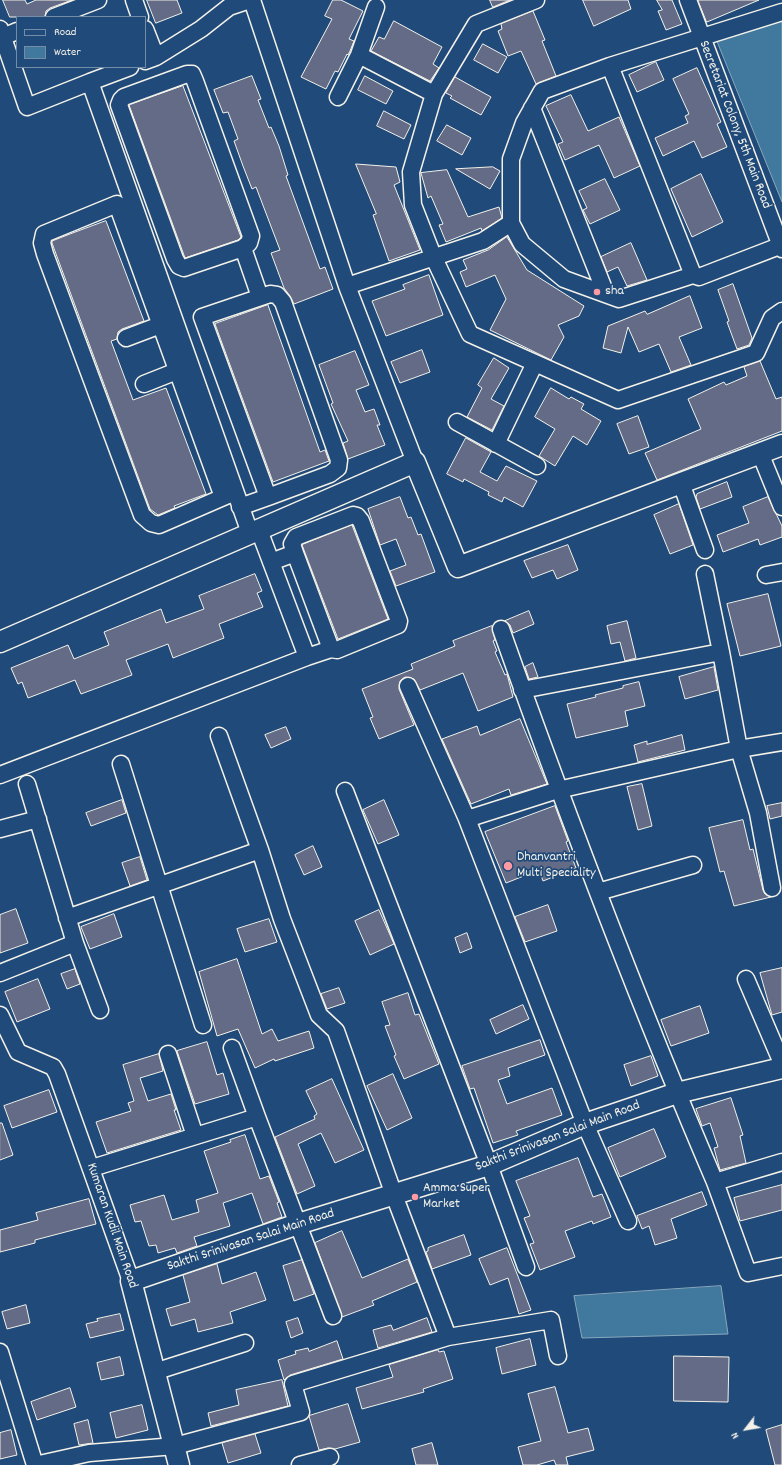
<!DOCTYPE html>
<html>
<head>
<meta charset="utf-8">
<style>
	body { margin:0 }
	#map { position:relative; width:782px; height:1465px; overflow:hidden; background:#1f4a7a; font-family:Dekko,sans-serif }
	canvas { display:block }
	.legend { position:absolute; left:16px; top:16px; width:130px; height:52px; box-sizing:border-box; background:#1f4a7a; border:1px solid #748da6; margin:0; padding:5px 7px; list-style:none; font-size:12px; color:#f4f1e8 }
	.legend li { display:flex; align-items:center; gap:8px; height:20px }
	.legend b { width:20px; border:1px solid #748da6 }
	.north { position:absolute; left:726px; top:1409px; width:40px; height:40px; -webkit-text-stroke:3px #1f4a7a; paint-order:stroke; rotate:239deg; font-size:11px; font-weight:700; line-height:16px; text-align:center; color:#f4f1e8 }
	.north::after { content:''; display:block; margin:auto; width:14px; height:18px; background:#f4f1e8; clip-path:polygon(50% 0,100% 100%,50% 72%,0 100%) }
</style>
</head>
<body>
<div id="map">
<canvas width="782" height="1465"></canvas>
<ul class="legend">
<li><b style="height:5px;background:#1f4a7a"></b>Road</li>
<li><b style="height:11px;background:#41789e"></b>Water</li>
</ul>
<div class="north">N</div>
</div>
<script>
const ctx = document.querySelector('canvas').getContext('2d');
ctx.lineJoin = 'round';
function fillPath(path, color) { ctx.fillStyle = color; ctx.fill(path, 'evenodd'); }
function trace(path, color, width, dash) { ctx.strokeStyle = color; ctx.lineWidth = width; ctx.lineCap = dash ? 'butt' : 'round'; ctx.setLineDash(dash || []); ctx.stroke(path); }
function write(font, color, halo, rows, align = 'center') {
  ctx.font = font + ' Dekko,sans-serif'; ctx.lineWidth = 3.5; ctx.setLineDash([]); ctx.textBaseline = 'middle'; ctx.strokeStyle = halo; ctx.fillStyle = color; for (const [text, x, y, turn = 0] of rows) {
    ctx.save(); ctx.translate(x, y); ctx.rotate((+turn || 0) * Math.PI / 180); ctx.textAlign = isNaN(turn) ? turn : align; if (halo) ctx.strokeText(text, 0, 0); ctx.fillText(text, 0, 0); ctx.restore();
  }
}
const water = new Path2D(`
	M782 17V202L716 39Z
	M721 1286 728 1334 582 1338 574 1296Z`);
fillPath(water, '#41789e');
trace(water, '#89a8bc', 1);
const building = new Path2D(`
	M3 0H25L27 4 36 0H72L50 8 46 11 45 17H10Z
	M147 0H177L182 13 156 23Z
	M333 0H341L363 11 349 39 354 41 350 51 348 55 347 54 338 72 335 71 326 89 301 77 332 19 325 16Z
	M490 0H510L493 7Z
	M583 0H628L631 9 594 26Z
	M657 0H672L682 24 666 30 658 11 662 10Z
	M698 0H759L707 22Z
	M533 11 545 40 542 41 556 76 536 84 521 51 508 56 498 31 502 29 501 24Z
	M394 21 442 47 433 64 439 68 430 81 371 51 379 37 384 39Z
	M483 44 507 57 498 73 474 60Z
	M656 62 664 80 637 92 629 75Z
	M697 68 721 122 717 124 727 147 702 158 694 141 663 156 655 138 688 123 685 116 689 114 673 79Z
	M252 76 261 99 258 100 269 128 271 127 279 146 288 175 286 176 320 269 325 267 333 289 294 304 290 296 284 288 271 253 280 250 256 187 252 189 243 166 234 141 238 139 228 112 223 113 214 90Z
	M365 76 393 91 386 104 358 90Z
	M455 77 491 97 481 115 450 98 452 96 446 93Z
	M183 86 241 237 238 240 185 258 129 105Z
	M571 95 588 131 619 117 640 166 614 178 599 145 565 160 558 144 563 142 546 106Z
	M384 111 411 125 404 139 377 126Z
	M447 125 471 138 462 155 437 141Z
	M356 164 396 167 400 182 394 185 420 250 389 261 373 215 376 214Z
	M493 167 500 171 490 189 456 169Z
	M447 170 468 217 499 207 502 218 482 231 481 228 446 242 439 225 443 224 431 196 428 198 421 173Z
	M701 174 723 222 692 237 671 189Z
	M605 179 620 210 590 224 583 210 587 208 579 191Z
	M106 221 144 321 122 329 118 332 117 339 111 341 133 400 166 388 206 494 174 506 175 508 158 515 150 509 52 243V241L70 234Z
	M507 237 527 270 584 306 579 316 558 325 564 337 551 360 490 330 506 299 495 275 466 287 460 272 467 269 463 260 488 250Z
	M631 243 647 280 627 286 618 267 607 272 601 257Z
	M429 275 443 315 386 336 372 301 405 289 403 285Z
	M733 284 752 338 749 345 737 349 727 322 729 321 718 290Z
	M690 296 702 328 679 337 691 365 671 372 659 344 639 352 628 327 621 353 603 348 608 326 645 311 647 314Z
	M268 305 320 452 325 450 329 461 273 482 215 324Z
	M422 350 430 372 400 383 391 362Z
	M355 351 369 385 356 390 365 412 374 409 380 425H377L385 445 348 459 343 443 348 441 331 404 333 403 319 365Z
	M494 358 509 368 491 399 504 406 492 430 467 417 482 388 478 385Z
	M760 361 776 399 782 397V431L657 480 645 453 701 429 688 399 724 382 726 385 747 376 744 367Z
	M551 388 569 399 571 397 584 404 581 409 601 421 587 445 573 436 555 466 539 456 555 429 535 417Z
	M638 416 649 447 629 454 617 424Z
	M466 438 491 452 480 472 497 481 506 466 537 481 523 507 504 497 502 502 488 495 489 492 464 479 463 482 447 474Z
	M727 482 732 497 700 509 696 497 697 494Z
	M400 497 408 518 411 517 418 535 421 534 435 572 396 586 390 571 406 565 396 539 380 545 368 509Z
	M768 497 782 526V537L760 545 758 539 723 552 717 535 749 523 743 507Z
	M679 504 693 545 670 554 654 515Z
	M352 525 388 619 338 639 302 545Z
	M568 545 578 570 557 579 553 570 532 578 524 561Z
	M255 574 262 591 257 593 263 607 219 624 224 638 173 658 168 644 126 660 132 675 81 694 75 680 28 698 22 682 18 684 11 668 68 645 74 659 109 645 104 632 161 609 166 623 204 609 199 596Z
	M768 594 781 646 740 656 727 604Z
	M529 611 534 624 513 633 510 625 505 621Z
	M627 621 636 658 625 661 620 642 611 644 607 626Z
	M492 626 495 640 493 641 497 651 495 652 505 675 507 674 513 697 478 711 463 673 420 690 414 679 405 677 400 681 399 689 414 725 379 739 370 718 373 717 362 689 413 669 411 664 455 646 453 641Z
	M533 663 538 677 529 679 525 667Z
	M714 667 718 690 685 699 679 677Z
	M639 682 645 706 625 711 628 726 576 738 567 704 596 697 595 695 623 688V686Z
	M520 719 547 784 511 795 509 789 471 804 442 739 477 726 480 735Z
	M286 727 291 739 271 748 265 735Z
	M682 735 685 750 638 762 634 745 647 741V744Z
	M642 784 652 826 638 830 627 787Z
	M122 800 126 813 91 826 86 813Z
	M384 800 399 835 378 844 363 810Z
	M782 803V816L770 819 767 806Z
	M555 806 568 841 566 842 576 868 543 881 539 870 506 883 485 832Z
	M743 820 750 850 753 849 763 890 765 894 771 897 734 906 724 871 720 872 709 828Z
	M313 846 322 867 304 875 295 855Z
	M140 857 147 880 130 886 122 863Z
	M548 905 557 931 525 942 515 917Z
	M16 909 28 943 0 953V915Z
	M379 910 394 944 370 955 355 921Z
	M114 914 122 937 90 949 81 927Z
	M269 919 277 942 245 952 237 929Z
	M467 933 472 948 460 953 455 938Z
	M237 959 262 1034 272 1029 278 1041 309 1031 314 1048 275 1061 274 1059 255 1068 238 1029 217 1036 199 972Z
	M782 968V1012L772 1015 760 973Z
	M75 969 80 984 67 989 61 974Z
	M38 979 50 1009 17 1022 5 992Z
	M339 988 345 1003 327 1009 321 994Z
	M408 993 415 1015 419 1014 439 1064 404 1079 394 1056 396 1055 385 1026 390 1025 382 1002Z
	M523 1005 529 1019 496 1034 490 1020Z
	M700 1006 709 1033 671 1046 661 1020Z
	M540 1040 545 1055 508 1068 510 1076 498 1080 507 1104 552 1088 562 1115 516 1131 518 1135 493 1143 474 1088 470 1089 462 1066Z
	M207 1042 217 1075 223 1073 229 1094 195 1104 177 1051Z
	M159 1054 163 1071 140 1078 148 1101 171 1094 176 1110H174L181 1130 107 1153 96 1122 131 1111 128 1103 134 1101 123 1065Z
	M651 1056 658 1076 631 1086 624 1065Z
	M393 1074 412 1118 387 1130 367 1086Z
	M332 1079 364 1150 335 1163 321 1133 298 1144 315 1186 297 1194 275 1137 315 1119 314 1116 317 1114 306 1091Z
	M49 1090 57 1112 12 1128 4 1106Z
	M731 1098 743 1135 740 1136 746 1163 720 1170 714 1148 718 1147 710 1123 702 1126 696 1109Z
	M0 1123H2L13 1155 0 1160Z
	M654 1129 666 1157 620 1177 608 1148Z
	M245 1135 260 1179 269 1176 279 1202 277 1203 282 1217 263 1224 252 1193 223 1203 230 1226 194 1237 197 1246 177 1253 175 1248 158 1253 156 1245 149 1246 141 1221 135 1222 130 1205 164 1195 172 1220 199 1212 196 1200 218 1193 204 1151 231 1142 230 1140Z
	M578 1158 593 1197 602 1194 611 1217 593 1224 592 1221 565 1231 575 1257 540 1270 530 1244 534 1243 524 1218 530 1216 516 1181Z
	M782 1185V1210L740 1221 734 1198Z
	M702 1192 707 1205 671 1219 677 1238 655 1245 649 1226 642 1229 637 1216Z
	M89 1199 96 1224 35 1240V1243L0 1252V1230L38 1220 36 1213Z
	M342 1231 362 1278 408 1259 417 1282 372 1301 374 1305 342 1317 315 1243Z
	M464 1235 471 1255 432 1269 426 1252 428 1251V1248Z
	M507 1248 531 1310 519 1314 508 1278 490 1285 479 1259Z
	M302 1260 314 1294 294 1301 283 1266Z
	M217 1264 222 1284 256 1272 266 1300 230 1312 233 1323 198 1332 195 1319 171 1326 166 1309 190 1302 183 1275Z
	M26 1305 30 1323 7 1329 2 1312Z
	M120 1314 124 1330 90 1338 86 1324 98 1321 97 1319Z
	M298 1318 303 1333 291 1338 286 1322Z
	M427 1318 432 1332 378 1348 373 1330 391 1325 393 1330Z
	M530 1339 536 1365 502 1374 496 1348Z
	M337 1341 343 1359 290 1375 284 1380 278 1360 296 1354 295 1351 308 1348 309 1351Z
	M438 1350 439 1352 444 1351 453 1379 423 1389 424 1392 362 1409 356 1388 393 1377 389 1365Z
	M674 1356 729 1357 728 1402 674 1401Z
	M120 1357 124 1375 101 1380 97 1363Z
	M282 1380 288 1406 211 1426 208 1413 239 1405 236 1390Z
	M555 1387 568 1433 588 1428 594 1450 566 1457 568 1465H556L554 1460 537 1465H523L518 1447 541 1441 528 1394Z
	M70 1388 76 1407 37 1420 31 1402Z
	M348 1404 360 1442 335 1449 328 1448 319 1450 309 1416Z
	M142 1405 148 1430 116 1438 110 1413Z
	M88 1420 93 1443 79 1445 74 1424Z
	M782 1425V1465H775L766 1430Z
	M11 1430 17 1455 0 1459V1433Z
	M255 1434 261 1453 228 1463 222 1443Z
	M432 1443 438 1465H416L412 1449Z`);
fillPath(building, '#636b87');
trace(building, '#f4f1e8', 1);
const minor = new Path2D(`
	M134 0 140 17
	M252 0 347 286 415 462
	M536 0 476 24 434 94 411 172 413 205 433 256 470 334 618 400 756 353 772 318 782 311
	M688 0 782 249
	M782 12 610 66 542 91 524 123 511 159V223L522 244 564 279 619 299 693 275 699 277 782 245
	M54 17 98 0
	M0 29 27 107 90 82 250 533
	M145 29 156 57 145 61
	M3 37 17 31
	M359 55 434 94
	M156 57 201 29 229 7 250 0
	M610 66 693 275
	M187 74H192L195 81 251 236 249 243 243 248 184 268 179 266 175 259 119 105 121 100 124 97Z
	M90 82 130 67
	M338 97 359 55 376 7
	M532 108 606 294
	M243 248 260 297
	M347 286 483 241 511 223
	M270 294 277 295 283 302 339 460 338 468 330 474 268 497 202 317Z
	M126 338 171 321
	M144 384 187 367
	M457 422 537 466
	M496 444 535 363
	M760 453 782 507
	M681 483 705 550
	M223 497 117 204 44 234 42 243 45 254 142 515 151 523 159 525 235 492
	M240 507 268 497
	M295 553 331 649
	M271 562 295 553 292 544 296 537 353 515 357 516 361 521 399 621 398 625 337 650 331 649 307 657
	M705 574 721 652
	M766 575 782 572
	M501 629C567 815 637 1000 715 1182
	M408 686 467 819 558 790 739 749 782 742
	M522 690 721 652 739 749 758 813 772 888
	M219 736 260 850
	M121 764 203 1025
	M0 775 307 657 259 530
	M345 791 489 1165 526 1267
	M467 819 585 1124 628 1221
	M0 829 38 819
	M598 892 693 865
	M67 918 260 850 282 919 319 1015 336 1031 394 1195 448 1337 551 1320 558 1356
	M75 943 100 1010
	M0 973 75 943 27 784
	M746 979 782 1063
	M0 1015 18 1052 53 1067 57 1074 131 1281
	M232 1048 257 1117 333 1316
	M168 1054 195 1136
	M782 1162 715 1182 748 1273 782 1266
	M92 1168 257 1117
	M0 1352 35 1465
	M154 1372 245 1343
	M35 1465 89 1453 175 1446 301 1412 293 1384 448 1337
	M300 1465 330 1457`);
const tertiary = new Path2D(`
	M0 642 415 462 458 567 782 445
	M179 1465 131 1281 298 1224 489 1165 585 1124 677 1093 782 1068`);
trace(minor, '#f4f1e8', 19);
trace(tertiary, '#f4f1e8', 23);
trace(minor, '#1f4a7a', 16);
trace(tertiary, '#1f4a7a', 20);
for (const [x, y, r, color] of [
	[597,292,4,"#ff9aa2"],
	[508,866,5,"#ff9aa2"],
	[415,1197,4,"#ff9aa2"]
]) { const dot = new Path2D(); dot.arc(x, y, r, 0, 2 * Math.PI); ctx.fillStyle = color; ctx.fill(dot); trace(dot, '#1f4a7a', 1.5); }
write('14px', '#f4f1e8', '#1f4a7a', [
	["Secretariat Colony, 5th Main Road",734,125,69],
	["Sakthi Srinivasan Salai Main Road",558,1137,-21],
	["Kumaran Kudil Main Road",111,1226,71],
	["Sakthi Srinivasan Salai Main Road",251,1241,-18]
]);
write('14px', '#f4f1e8', '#1f4a7a', [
	["sha",605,292],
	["Dhanvantri",517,858],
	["Multi Speciality",517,874],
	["Amma Super",423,1189],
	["Market",423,1205]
], 'left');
</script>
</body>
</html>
